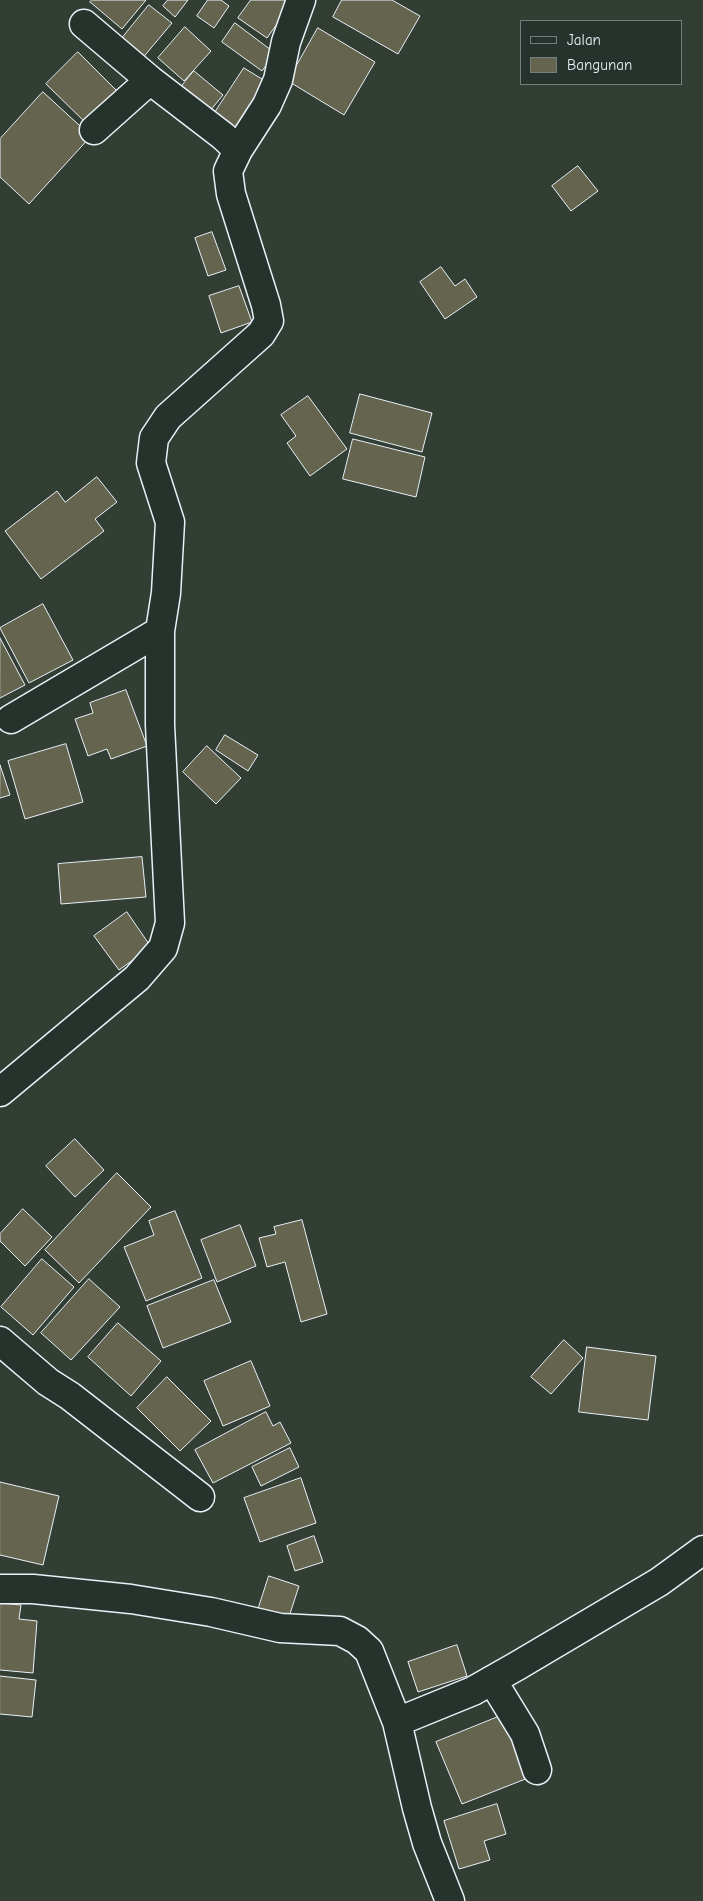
<!DOCTYPE html>
<html>
<head>
<meta charset="utf-8">
<style>
	body { margin:0 }
	#map { position:relative; width:703px; height:1901px; overflow:hidden; background:#323d34; font-family:"Comic Neue",sans-serif }
	canvas { display:block }
	.legend { position:absolute; left:520px; top:20px; width:162px; height:65px; box-sizing:border-box; background:#26332d; border:1px solid #747f7e; margin:0; padding:6px 9px; list-style:none; font-size:15px; color:#e8f1f8 }
	.legend li { display:flex; align-items:center; gap:10px; height:25px }
	.legend b { width:25px; border:1px solid #747f7e }
</style>
</head>
<body>
<div id="map">
<canvas width="703" height="1901"></canvas>
<ul class="legend">
<li><b style="height:6px;background:#26332d"></b>Jalan</li>
<li><b style="height:14px;background:#64644f"></b>Bangunan</li>
</ul>
</div>
<script>
const ctx = document.querySelector('canvas').getContext('2d');
ctx.lineJoin = 'round';
function fillPath(path, color) { ctx.fillStyle = color; ctx.fill(path, 'evenodd'); }
function trace(path, color, width, dash) { ctx.strokeStyle = color; ctx.lineWidth = width; ctx.lineCap = dash ? 'butt' : 'round'; ctx.setLineDash(dash || []); ctx.stroke(path); }
const building = new Path2D(`
	M92 0H146L122 29 90 2Z
	M168 0H188L175 17 163 6Z
	M208 0H221L229 6 214 28 197 16Z
	M251 0H288L292 3 267 38 238 18Z
	M342 0H392L420 16 398 54 333 17Z
	M149 5 172 23 141 60 119 42Z
	M235 23 275 53 262 71 222 42Z
	M185 27 211 51 184 81 158 58Z
	M318 28 375 62 344 115 288 81Z
	M78 52 121 95 90 127 46 84Z
	M244 68 270 84 240 131 214 114Z
	M194 71 223 95 205 117 177 92Z
	M43 92 91 136 29 204 0 177V139Z
	M578 166 598 191 571 211 552 186Z
	M212 232 226 270 208 276 195 238Z
	M441 267 455 286 465 279 477 297 445 319 420 282Z
	M239 286 252 322 221 333 209 296Z
	M360 394 432 413 422 452 350 433Z
	M308 396 347 449 310 476 287 443 296 436 281 415Z
	M353 439 425 457 416 497 343 479Z
	M97 477 117 502 95 519 104 531 41 579 5 531 57 491 65 502Z
	M43 604 73 660 29 683 0 628Z
	M0 638 25 685 0 698Z
	M126 690 147 746 111 759 107 749 88 756 75 719 93 713 90 703Z
	M225 735 258 755 248 771 216 750Z
	M66 744 83 802 25 819 8 761Z
	M207 746 241 778 216 804 183 772Z
	M0 765 10 795 0 798Z
	M142 857 146 897 61 904 58 864Z
	M127 912 151 947 119 970 94 936Z
	M75 1139 104 1170 75 1197 46 1166Z
	M117 1173 151 1207 79 1283 45 1250Z
	M23 1209 52 1237 25 1266 0 1241V1234Z
	M175 1211 202 1278 146 1301 124 1247 154 1235 149 1221Z
	M302 1220 327 1314 301 1322 285 1262 267 1267 259 1238 276 1234 274 1227Z
	M240 1225 256 1266 217 1282 201 1240Z
	M42 1259 74 1287 33 1335 1 1307Z
	M89 1279 120 1307 71 1360 41 1333Z
	M214 1280 231 1322 163 1348 147 1306Z
	M118 1323 161 1361 131 1396 88 1357Z
	M564 1340 583 1358 551 1394 531 1377Z
	M587 1347 656 1356 648 1420 579 1412Z
	M251 1361 270 1406 223 1426 204 1381Z
	M167 1377 211 1421 180 1451 137 1408Z
	M266 1412 273 1426 280 1422 291 1443 213 1483 195 1450Z
	M290 1448 299 1467 261 1486 252 1467Z
	M301 1478 316 1523 260 1542 244 1498Z
	M0 1482 59 1496 43 1565 0 1555Z
	M314 1536 323 1562 295 1571 287 1546Z
	M269 1576 299 1586 287 1623 257 1613Z
	M0 1603 21 1605 19 1619 37 1621 33 1673 0 1670Z
	M457 1645 467 1676 418 1692 408 1662Z
	M0 1676 36 1680 32 1717 0 1714Z
	M508 1713 533 1776 462 1804 436 1742Z
	M497 1804 506 1834 484 1841 490 1860 459 1869 444 1821Z`);
fillPath(building, '#64644f');
trace(building, '#e8f1f8', 1);
const street = new Path2D(`
	M84 24 150 80 223 136 238 150
	M94 130 150 80
	M11 719 160 631
	M0 1092 137 978 163 948 170 923 160 725V631L166 593 170 522 151 463 154 438 168 417 261 334 269 321 266 305 231 194 228 171 238 150 267 105 278 80 286 42 301 0
	M0 1341 48 1382 70 1396 200 1497
	M0 1589H33L131 1599 211 1612 280 1628 340 1631 357 1640 369 1651 397 1722 417 1808 427 1843 450 1901
	M492 1680 525 1734 537 1770
	M397 1722 473 1691 517 1666 659 1582 703 1550`);
trace(street, '#e8f1f8', 31);
trace(street, '#26332d', 28);
</script>
</body>
</html>
